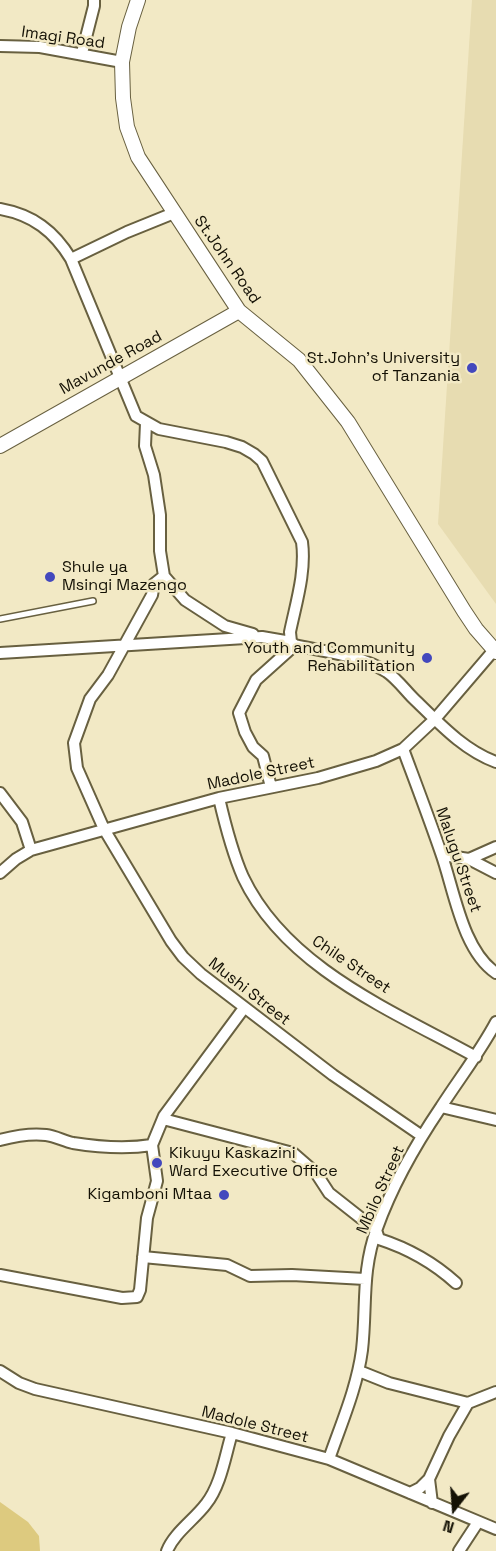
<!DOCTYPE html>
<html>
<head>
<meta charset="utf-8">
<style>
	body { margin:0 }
	#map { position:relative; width:496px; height:1551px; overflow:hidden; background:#f2e9c5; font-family:"Space Grotesk",sans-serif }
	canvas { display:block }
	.north { position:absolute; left:424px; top:1479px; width:60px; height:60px; -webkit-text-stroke:4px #f2e9c5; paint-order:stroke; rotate:197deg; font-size:16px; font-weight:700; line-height:24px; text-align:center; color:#141105 }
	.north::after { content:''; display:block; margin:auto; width:21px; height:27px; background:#141105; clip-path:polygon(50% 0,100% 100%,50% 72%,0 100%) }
</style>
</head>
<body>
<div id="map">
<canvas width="496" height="1551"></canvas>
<div class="north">N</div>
</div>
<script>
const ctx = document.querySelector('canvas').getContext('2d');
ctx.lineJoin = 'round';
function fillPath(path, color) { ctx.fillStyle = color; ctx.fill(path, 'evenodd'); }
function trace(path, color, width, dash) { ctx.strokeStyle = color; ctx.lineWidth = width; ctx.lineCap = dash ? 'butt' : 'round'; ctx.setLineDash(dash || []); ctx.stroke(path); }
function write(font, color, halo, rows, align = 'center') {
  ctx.font = font + ' "Space Grotesk",sans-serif'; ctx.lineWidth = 5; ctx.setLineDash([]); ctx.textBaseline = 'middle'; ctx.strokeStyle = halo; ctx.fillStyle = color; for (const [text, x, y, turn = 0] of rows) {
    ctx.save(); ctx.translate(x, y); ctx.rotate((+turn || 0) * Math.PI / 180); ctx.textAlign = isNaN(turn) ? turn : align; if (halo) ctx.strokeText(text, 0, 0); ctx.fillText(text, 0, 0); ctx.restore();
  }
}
fillPath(new Path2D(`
	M472 0H496V604L438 524Z`), '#e7dcb1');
fillPath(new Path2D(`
	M0 1502 28 1522 39 1536 40 1551H0Z`), '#ddca7f');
const service = new Path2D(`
	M0 619 93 601`);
const minor = new Path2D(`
	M0 46 40 47 122 62
	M82 53 94 6V0
	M0 209C33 215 54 231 71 259L136 416 159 429 226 442 242 447 254 454 262 461 302 542C306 572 296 603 290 632L291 642 295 645C324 652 361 655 387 672 397 679 405 690 413 698 438 722 463 750 496 762
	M71 259 127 232 174 213
	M146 423 145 446 154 475 160 515V551L164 576 185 600 225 626 253 634
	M164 576 154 584 152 595 108 675 90 699 74 743 77 768 104 829 171 941 183 957 201 974 333 1075 422 1136
	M0 653 262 637 291 642
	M403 749C416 784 429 818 441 853 454 889 462 950 496 973
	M271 787 263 756 253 747 245 732 239 713 256 680 295 645
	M0 793 22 822 31 850
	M219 798C225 824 232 852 243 877 286 968 393 1011 476 1057
	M442 855 469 859 496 847
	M469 859 496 873
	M0 873 16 859 31 850 219 798 318 778 376 761 403 749 435 719 494 650
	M441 1107 496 1120
	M163 1119 293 1153 316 1173 329 1193 376 1230 379 1239C407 1248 434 1263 456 1283
	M0 1140C15 1136 31 1133 46 1135 55 1136 64 1141 73 1143 98 1147 127 1149 152 1145
	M143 1257 227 1265 250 1276 292 1275 365 1279
	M0 1275 122 1298 137 1297 140 1290 147 1218 157 1181 152 1145 164 1116 244 1008
	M0 1371 19 1383 35 1389 232 1433 329 1459 496 1529
	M359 1371 389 1383 468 1403 496 1392
	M329 1459C341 1424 357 1388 362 1350 367 1306 361 1272 377 1228 392 1186 416 1144 441 1107 459 1079 480 1052 496 1022
	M429 1479 449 1436 468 1403
	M410 1493 420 1488 429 1479 432 1503
	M167 1551C174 1533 194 1520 206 1504 221 1485 225 1456 232 1433
	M459 1551 478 1522`);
const tertiary = new Path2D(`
	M138 0 129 27 122 62 123 98 127 127 138 157 239 311 299 360 348 422 464 611 476 629 496 652
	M0 446 239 311`);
trace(service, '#686040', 8);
trace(minor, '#686040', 14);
trace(tertiary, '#686040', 16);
trace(service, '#fff', 5);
trace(minor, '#fff', 10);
trace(tertiary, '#fff', 14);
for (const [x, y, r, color] of [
	[472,368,6,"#4348bd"],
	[50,577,6,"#4348bd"],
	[427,658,6,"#4348bd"],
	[157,1163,6,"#4348bd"],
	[224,1195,6,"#4348bd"]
]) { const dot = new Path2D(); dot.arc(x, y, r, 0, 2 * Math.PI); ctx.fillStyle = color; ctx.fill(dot); trace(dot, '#f2e9c5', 2); }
write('16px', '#141105', '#f2e9c5', [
	["Imagi Road",63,38,8],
	["St.John Road",227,260,55],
	["Mavunde Road",111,363,-29],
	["Madole Street",261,774,-12],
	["Malugu Street",458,860,71],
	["Chile Street",351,965,34],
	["Mushi Street",249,992,38],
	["Mbilo Street",381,1190,-66],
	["Madole Street",255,1425,14]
]);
write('16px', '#141105', '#f2e9c5', [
	["St.John's University",460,359],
	["of Tanzania",460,377],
	["Shule ya",62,568,"left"],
	["Msingi Mazengo",62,586,"left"],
	["Youth and Community",415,649],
	["Rehabilitation",415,667],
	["Kikuyu Kaskazini",169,1154,"left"],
	["Ward Executive Office",169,1172,"left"],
	["Kigamboni Mtaa",212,1195]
], 'right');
</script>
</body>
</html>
